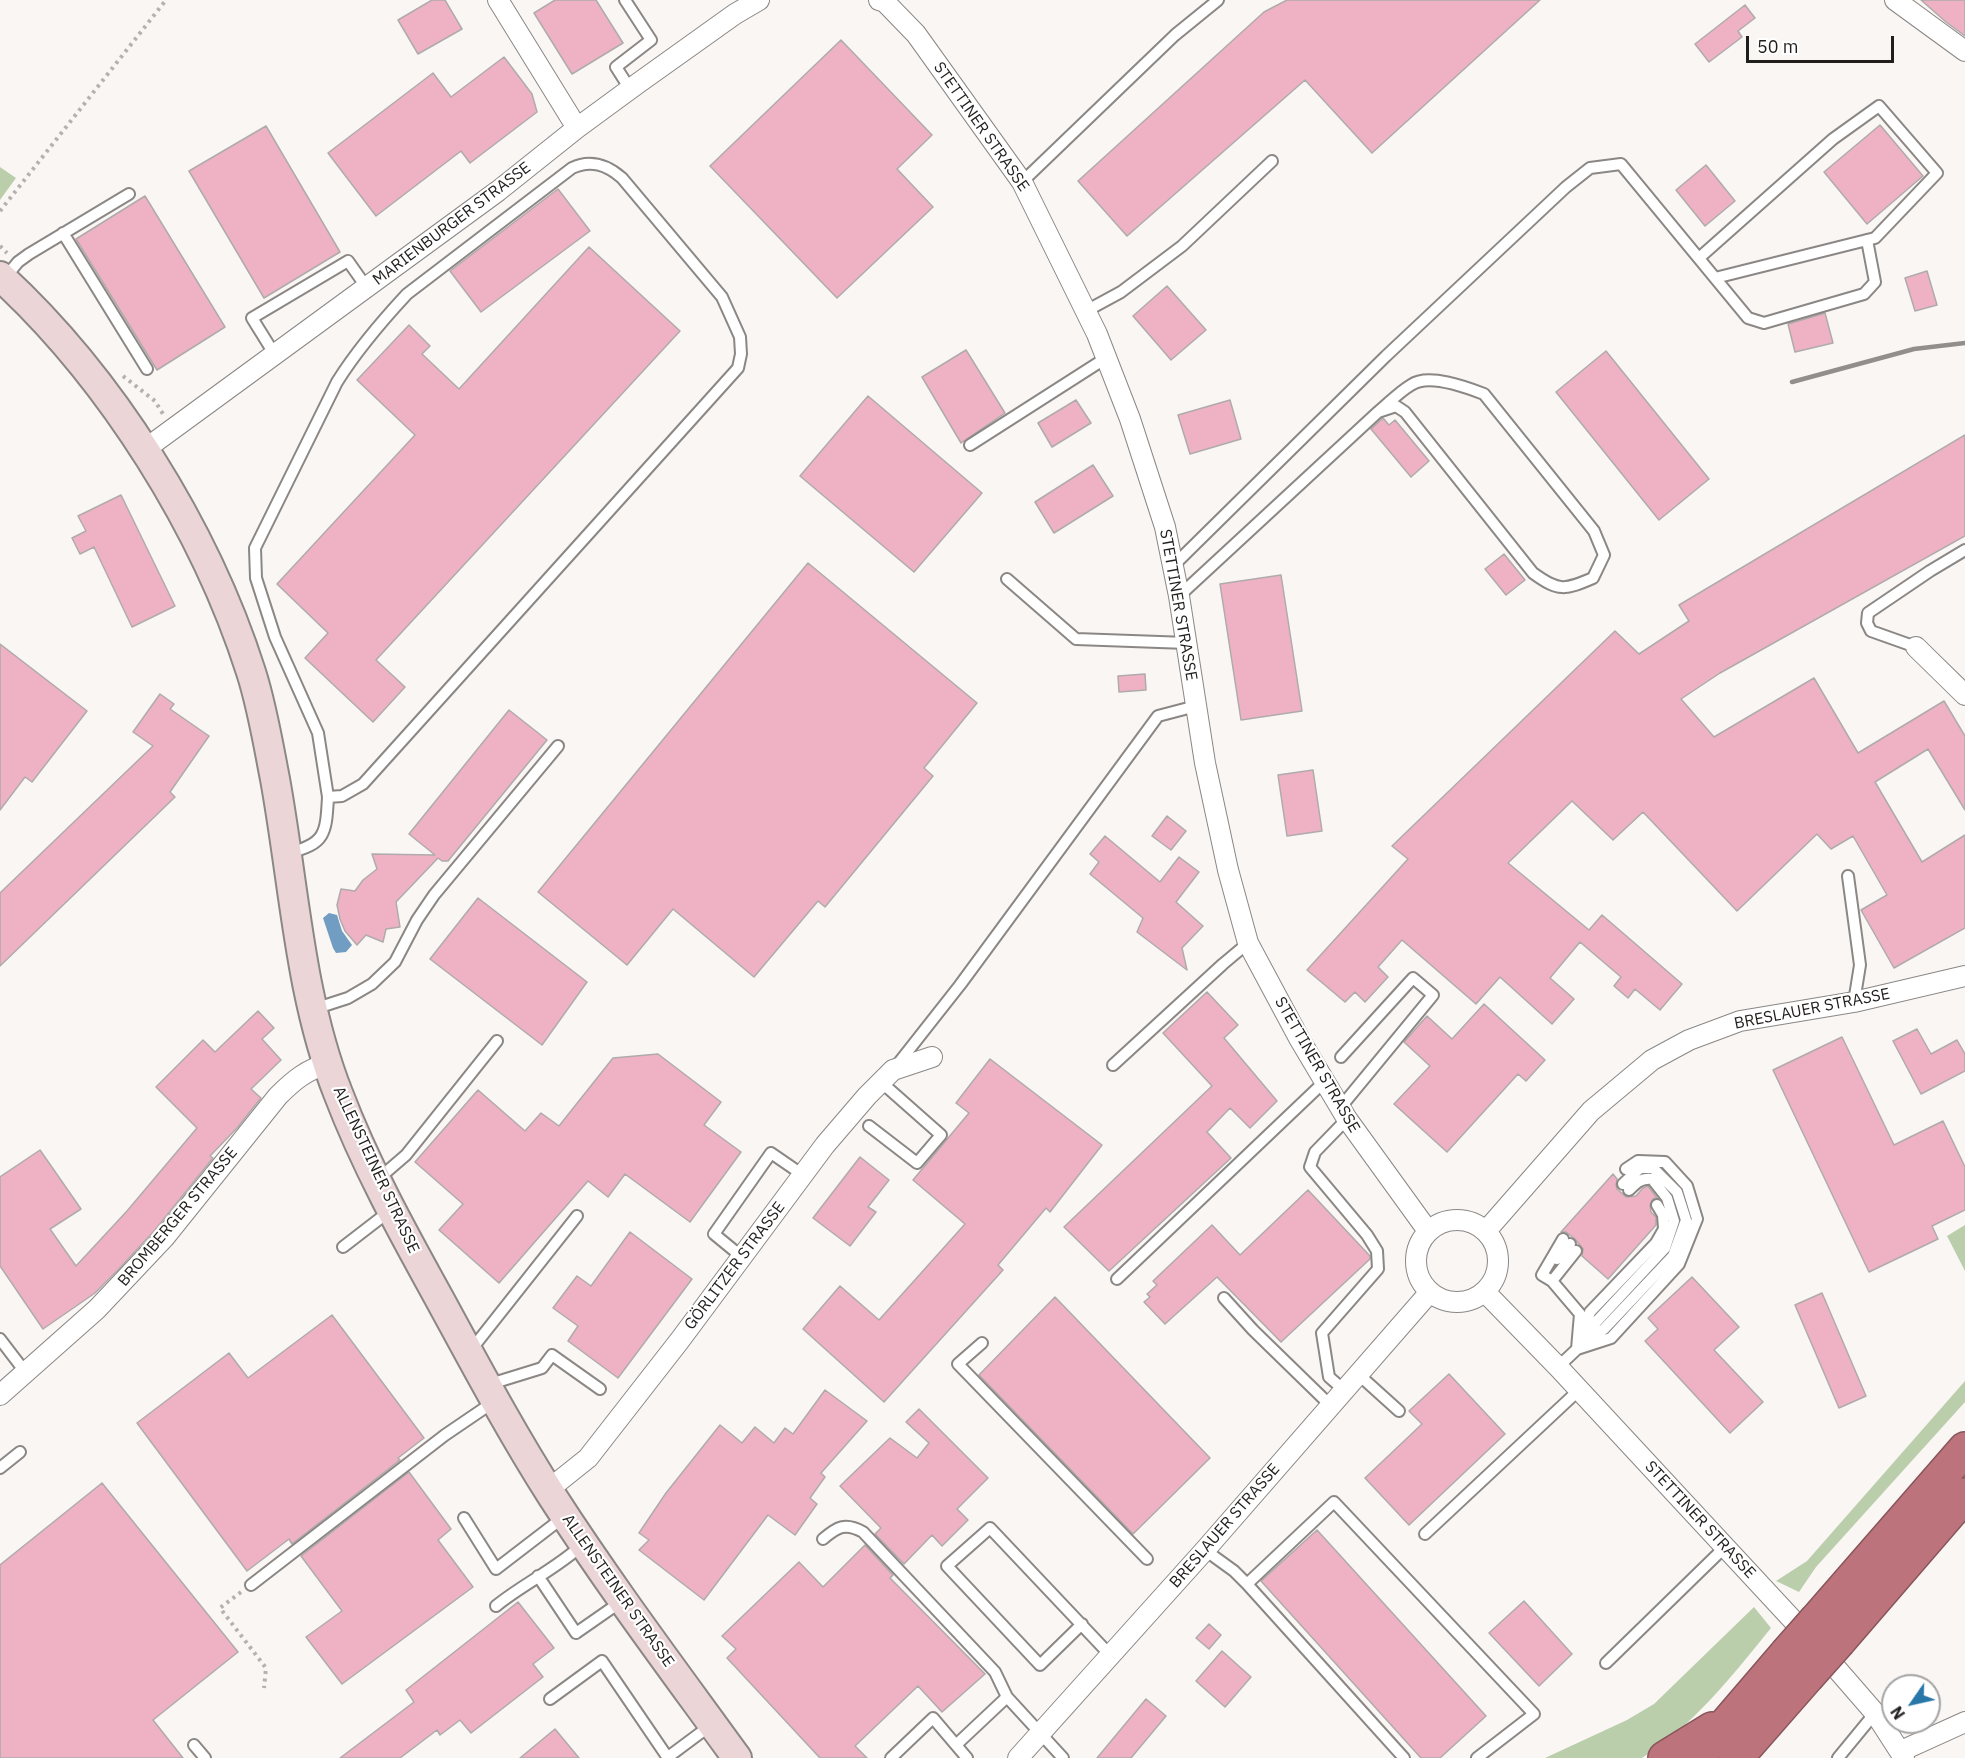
<!DOCTYPE html>
<meta charset="utf-8">
<style>
body{margin:0}
#map{position:relative;width:1965px;height:1758px;overflow:hidden;background:#faf6f3;font-family:"IBM Plex Sans",sans-serif}
canvas{display:block}
.north{position:absolute;left:1881px;top:1674px;width:60px;height:60px;box-sizing:border-box;background:#fff;border:2px solid #a6a5a5;border-radius:50%;rotate:236deg;font-size:16px;font-weight:700;line-height:24px;text-align:center;color:#211f1e}
.north::after{content:'';display:block;margin:auto;width:21px;height:27px;background:#2877a9;clip-path:polygon(50% 0,100% 100%,50% 72%,0 100%)}
.scale{position:absolute;left:1746px;top:36px;width:148px;height:27px;box-sizing:border-box;border:3px solid #211f1e;border-top:0;padding-left:8px;font-size:18px;line-height:21px;white-space:nowrap;color:#211f1e;-webkit-text-stroke:4px #fff;paint-order:stroke}
</style>
<div id="map">
<canvas width="1965" height="1758"></canvas>
<div class="north">N</div>
<div class="scale">50 m</div>
</div>
<script>
const context = document.querySelector('canvas').getContext('2d');
context.lineJoin = 'round';
function fillPath(path, color) {
  context.fillStyle = color;
  context.fill(path, 'evenodd');
}
function trace(path, color, width, dash) {
  context.strokeStyle = color;
  context.lineWidth = width;
  context.lineCap = dash ? 'butt' : 'round';
  context.setLineDash(dash || []);
  context.stroke(path);
}
function write(font, color, halo, rows, align = 'center') {
  context.font = font + ' "IBM Plex Sans",sans-serif';
  context.lineWidth = 4.5;
  context.setLineDash([]);
  context.textBaseline = 'middle';
  context.strokeStyle = halo;
  context.fillStyle = color;
  for (const [text, x, y, turn = 0] of rows) {
    context.save();
    context.translate(x, y);
    context.rotate((+turn || 0) * Math.PI / 180);
    context.textAlign = isNaN(turn) ? turn : align;
    if (halo) context.strokeText(text, 0, 0);
    context.fillText(text, 0, 0);
    context.restore();
  }
}
fillPath(new Path2D(`
 M0 167 16 178 0 200Z
 M1965 1225V1271L1947 1236Z
 M1965 1381V1402L1816 1567 1799 1592 1776 1581 1807 1561Z
 M1754 1607 1771 1628C1733 1675 1694 1725 1642 1758H1545L1627 1720 1654 1704Z`), '#bbceac');
fillPath(new Path2D(`
 M329 913 337 915 342 931 352 945 346 952 336 953 333 948 323 918Z`), '#719dc3');
const building = new Path2D(`
 M432 0H445L462 29 418 54 398 20Z
 M555 0H596L623 43 572 74 534 13Z
 M1287 0H1540L1372 153 1305 80 1127 236 1078 181 1264 12Z
 M1921 0H1965V36L1946 22Z
 M1745 5 1755 18 1738 31 1742 37 1709 62 1695 44Z
 M841 40 932 135 897 169 933 207 837 298 710 166Z
 M504 57 532 94 537 112 470 163 461 151 376 216 328 153 433 73 451 97Z
 M1880 125 1923 176 1867 224 1824 172Z
 M266 126 340 252 264 298 189 171Z
 M1706 165 1735 201 1705 226 1676 190Z
 M558 189 590 231 481 312 450 271Z
 M145 196 225 327 157 370 76 239Z
 M589 247 680 331 376 660 405 687 373 722 305 658 328 633 277 584 415 435 357 380 409 325 430 346 422 354 459 389Z
 M1927 271 1937 305 1915 311 1905 278Z
 M1167 286 1206 330 1171 360 1133 316Z
 M1825 313 1833 343 1795 352 1788 324Z
 M966 350 1005 413 961 443 922 377Z
 M1606 351 1709 479 1659 520 1556 392Z
 M868 396 982 493 914 572 800 476Z
 M1076 400 1091 423 1052 447 1038 423Z
 M1230 400 1241 439 1190 454 1178 415Z
 M1383 418 1389 425 1395 420 1429 461 1411 477 1371 429Z
 M1965 435V536L1720 673 1681 699 1714 737 1814 678 1858 753 1944 701 1965 736V810L1928 749 1875 782 1922 862 1965 835V928L1894 968 1861 910 1887 895 1853 836 1831 849 1817 834 1737 911 1643 812 1613 840 1572 801 1508 863 1589 930 1602 915 1682 984 1660 1010 1635 989 1628 998 1614 986 1621 977 1580 942 1550 978 1574 999 1552 1024 1500 977 1476 1004 1402 940 1378 967 1388 977 1365 1002 1355 992 1345 1002 1307 970 1408 859 1392 846 1615 631 1639 654 1689 621 1679 605Z
 M1093 465 1113 496 1054 533 1035 502Z
 M121 495 175 606 132 627 94 547 80 554 72 538 86 531 78 516Z
 M1504 554 1525 580 1506 595 1485 569Z
 M808 563 977 703 924 768 933 776 825 907 818 901 754 977 673 909 627 965 538 892Z
 M1281 575 1302 711 1241 720 1220 584Z
 M0 644 87 711 32 782 25 777 0 810Z
 M1145 674 1146 690 1119 692 1118 676Z
 M160 694 174 704 170 709 209 736 170 792 175 797 0 966V893L153 746 133 732Z
 M509 710 547 740 448 861H442L438 858 396 902 400 927 386 929 383 942 366 935 357 945 345 931 340 919 337 905 341 889 355 891 363 880 377 869 372 854 435 855 409 834Z
 M1313 770 1322 831 1287 836 1278 775Z
 M1167 816 1186 831 1171 850 1152 836Z
 M1105 836 1160 882 1179 857 1199 872 1176 902 1203 926 1182 948 1187 970 1137 932 1143 918 1090 874 1099 862 1090 854Z
 M478 898 587 982 542 1045 430 959Z
 M1207 992 1238 1025 1224 1038 1277 1101 1250 1128 1230 1108 1207 1132 1231 1158 1109 1271 1064 1227 1212 1086 1163 1033Z
 M1484 1004 1545 1060 1526 1081 1518 1074 1447 1152 1394 1104 1430 1066 1404 1042 1427 1016 1452 1039Z
 M258 1011 274 1028 262 1039 281 1060 251 1089 261 1098 237 1128 210 1156 213 1158 155 1230 117 1271 95 1293 43 1329 0 1266V1177L40 1150 81 1209 50 1229 76 1266 127 1211 197 1128 156 1087 203 1040 215 1052Z
 M1917 1029 1931 1054 1957 1040 1965 1054V1071L1921 1094 1893 1041Z
 M1842 1037 1894 1145 1943 1121 1965 1167V1210L1932 1226 1938 1239 1869 1272 1773 1070Z
 M658 1054 721 1102 704 1125 741 1152 690 1222 625 1174 608 1197 588 1181 499 1283 439 1230 463 1204 415 1162 478 1090 525 1131 541 1113 559 1126 613 1058Z
 M990 1059 1102 1145 1050 1212 1046 1208 998 1265 1003 1270 884 1402 803 1329 840 1286 879 1320 965 1224 913 1180 969 1113 956 1103Z
 M860 1157 889 1180 868 1207 876 1212 850 1246 813 1218Z
 M1613 1174 1617 1179 1616 1185 1617 1189 1626 1197 1636 1196 1643 1188 1648 1186 1657 1198 1653 1199 1650 1205 1651 1212 1656 1217V1225L1608 1279 1582 1256 1583 1249 1575 1239 1566 1232H1561Z
 M1308 1190 1370 1256V1259L1281 1342 1217 1277 1165 1324 1144 1302 1150 1297 1147 1294 1157 1285 1153 1281 1212 1225 1240 1255Z
 M630 1232 692 1279 618 1378 568 1341 578 1326 553 1308 577 1276 591 1286Z
 M1692 1277 1739 1327 1714 1350 1763 1402 1730 1433 1645 1341 1658 1329 1648 1318Z
 M1822 1293 1866 1396 1839 1408 1795 1305Z
 M1055 1297 1210 1458 1133 1534 979 1375Z
 M332 1315 424 1438 398 1458 400 1460 292 1544 289 1539 247 1571 137 1423 229 1353 248 1378Z
 M1449 1374 1505 1434 1409 1525 1365 1478 1422 1424 1409 1411Z
 M825 1390 867 1421 821 1473 825 1477 810 1498 817 1504 795 1535 768 1515 704 1600 639 1550 649 1540 639 1533 666 1493 720 1425 742 1443 755 1427 774 1443 785 1428 793 1434Z
 M919 1409 988 1478 957 1509 968 1520 942 1546 932 1535 904 1564 875 1534 881 1528 840 1486 890 1438 917 1458 929 1443 906 1422Z
 M409 1472 451 1529 438 1540 473 1587 342 1684 306 1637 342 1611 301 1556Z
 M102 1483 238 1652 153 1720 183 1758H0V1565Z
 M1317 1530 1486 1716 1440 1758H1421L1261 1581Z
 M865 1545 893 1575 890 1578 985 1674 942 1712 918 1686 855 1746 867 1758H820L727 1658 736 1649 722 1636 799 1562 823 1587Z
 M1524 1601 1572 1654 1539 1686 1489 1633Z
 M518 1602 554 1648 533 1664 543 1677 471 1733 460 1720 440 1735 437 1730 400 1758H340L414 1702 406 1690Z
 M1209 1624 1221 1635 1209 1649 1196 1638Z
 M1222 1651 1251 1677 1225 1707 1196 1681Z
 M1146 1699 1166 1716 1131 1758H1097Z
 M555 1729 579 1758H520Z`);
fillPath(building, '#efb2c5');
trace(building, '#afabac', 1.5);
const lane = new Path2D(`
 M625 0 651 40 616 67 630 89
 M1022 182 1175 35 1218 0
 M63 233 147 369
 M1699 258 1833 139 1879 106 1937 173 1875 238 1715 278
 M4 279 18 262 29 254 129 194
 M1086 311 1121 292 1182 246 1272 161
 M275 355 252 318 348 261 367 288
 M970 445 1106 358
 M1173 566 1386 356 1566 187 1590 168 1621 164 1748 318 1764 323 1864 294 1875 282 1867 240
 M1007 579 1076 639 1187 643
 M1179 596 1378 412 1396 406 1405 412 1533 573C1559 592 1565 590 1593 578L1604 555 1594 531 1484 394C1466 387 1428 373 1411 385 1399 392 1389 403 1378 412
 M1916 647 1871 631 1867 623 1868 613 1930 571 1965 550
 M288 853C326 844 326 833 328 797L342 796 363 784 738 368 741 354 740 337 722 297 622 178C607 165 591 159 572 168L407 294C381 322 357 350 337 382L255 548 256 578 275 637 318 733 328 797
 M1848 876 1860 965 1854 1002
 M314 1009 348 998 372 984 395 962 417 920 434 895 558 746
 M897 1065 960 985 1158 716 1196 706
 M1113 1065 1223 964 1248 943
 M1340 1108 1433 995 1413 978 1341 1057
 M869 1126 917 1163 941 1135 881 1082
 M377 1180 406 1155 497 1041
 M343 1247 391 1210
 M742 1257 714 1234 771 1153 803 1175
 M1557 1259 1570 1244
 M1542 1275 1552 1281 1580 1314 1577 1349 1558 1367
 M1542 1275 1563 1239
 M1117 1279 1324 1082
 M1552 1281 1576 1251
 M1224 1298 1253 1330 1331 1406
 M1582 1335 1590 1312 1656 1243 1664 1229 1663 1215 1657 1205
 M0 1339 26 1373
 M1582 1341 1597 1321 1665 1248 1674 1221 1667 1198 1652 1179C1641 1178 1637 1182 1629 1190
 M982 1343 958 1364 1147 1559
 M1584 1344 1604 1329 1673 1256 1686 1220 1677 1192 1653 1168H1640L1623 1184
 M1577 1349 1611 1338 1679 1264 1697 1219 1687 1186 1665 1162 1638 1161 1626 1169
 M471 1350 577 1216
 M1358 1374 1399 1411
 M487 1385 542 1368 552 1355 600 1389
 M1344 1390 1329 1377 1322 1333 1378 1269 1377 1251 1367 1235 1310 1167 1315 1152 1347 1119
 M0 1468 20 1452
 M464 1518 496 1569 565 1516
 M1425 1534 1579 1390
 M823 1539C837 1527 845 1522 863 1532L995 1672 1007 1697
 M1205 1550 1234 1571 1247 1584 1404 1758
 M538 1576 576 1633 622 1601
 M1247 1584 1334 1502 1534 1714 1477 1758
 M251 1585 445 1435 495 1401
 M496 1606C523 1584 556 1569 582 1545
 M1082 1624 1040 1665 947 1566 990 1528 1111 1656
 M1606 1663 1725 1547
 M550 1699 602 1661 668 1758
 M957 1744 1007 1697 1063 1758
 M194 1745 205 1758
 M668 1757 711 1725
 M891 1758 933 1718 967 1758
 M1838 1758 1875 1713`);
const street = new Path2D(`
 M498 0 577 128
 M879 0 885 2 916 34 1022 182 1097 334 1130 419 1165 527 1179 596 1205 763 1228 870 1248 943 1300 1040 1347 1119 1428 1231
 M1895 0 1965 51
 M144 450 498 191 577 128 637 84 735 14 759 0
 M1916 647 1965 695
 M1416 1261a41 41 0 1 1 82 0a41 41 0 1 1-82 0Z
 M1486 1231 1591 1111 1652 1060 1689 1040 1740 1021 1854 1002 1965 976
 M1485 1292 1558 1367 1816 1645 1875 1713 1904 1758
 M0 1395 97 1309 164 1238 278 1096C293 1081 307 1069 328 1064
 M548 1490 588 1458 680 1340 825 1145 867 1096 893 1070 932 1057
 M1901 1751 1965 1722
 M1018 1758 1205 1550 1430 1292`);
const secondary = new Path2D(`
 M0 276C111 378 205 528 251 672 262 706 268 743 275 779 294 883 299 994 338 1093 365 1164 402 1231 439 1298 475 1364 511 1432 552 1496 610 1586 674 1671 737 1758`);
const highway = new Path2D(`
 M1817 1619 1965 1449
 M1839 1641 1965 1495
 M1665 1758 1712 1729
 M1697 1758 1787 1653
 M1736 1758 1807 1677`);
trace(lane, '#8b8785', 14);
trace(street, '#8b8785', 22);
trace(secondary, '#8b8785', 32);
trace(highway, '#86565a', 36);
trace(new Path2D(`
 M0 211 166 0
 M0 246 7 253
 M123 376 155 401 163 414
 M241 1592 220 1608 266 1668 264 1688`), '#b4b1af', 4, [3, 4.5]);
trace(lane, '#fff', 10);
trace(street, '#fff', 20);
trace(secondary, '#ebd5d7', 28);
trace(highway, '#bd737b', 33);
trace(new Path2D(`
 M1792 382 1914 349 1965 343`), '#918e8c', 4.5);
const highwayBridge = new Path2D(`
 M1787 1653 1817 1619
 M1807 1677 1839 1641`);
trace(highwayBridge, '#86565a', 36, []);
trace(highwayBridge, '#bd737b', 33);
write('16px', '#211f1e', '#fff', [
 ["STETTINER STRASSE",981,127,55],
 ["MARIENBURGER STRASSE",452,224,-37],
 ["STETTINER STRASSE",1178,605,80],
 ["BRESLAUER STRASSE",1812,1009,-11],
 ["STETTINER STRASSE",1317,1065,60],
 ["ALLENSTEINER STRASSE",376,1170,65],
 ["BROMBERGER STRASSE",178,1217,-50],
 ["GÖRLITZER STRASSE",735,1266,-53],
 ["STETTINER STRASSE",1700,1520,47],
 ["BRESLAUER STRASSE",1225,1526,-49],
 ["ALLENSTEINER STRASSE",618,1591,55]
]);
</script>
